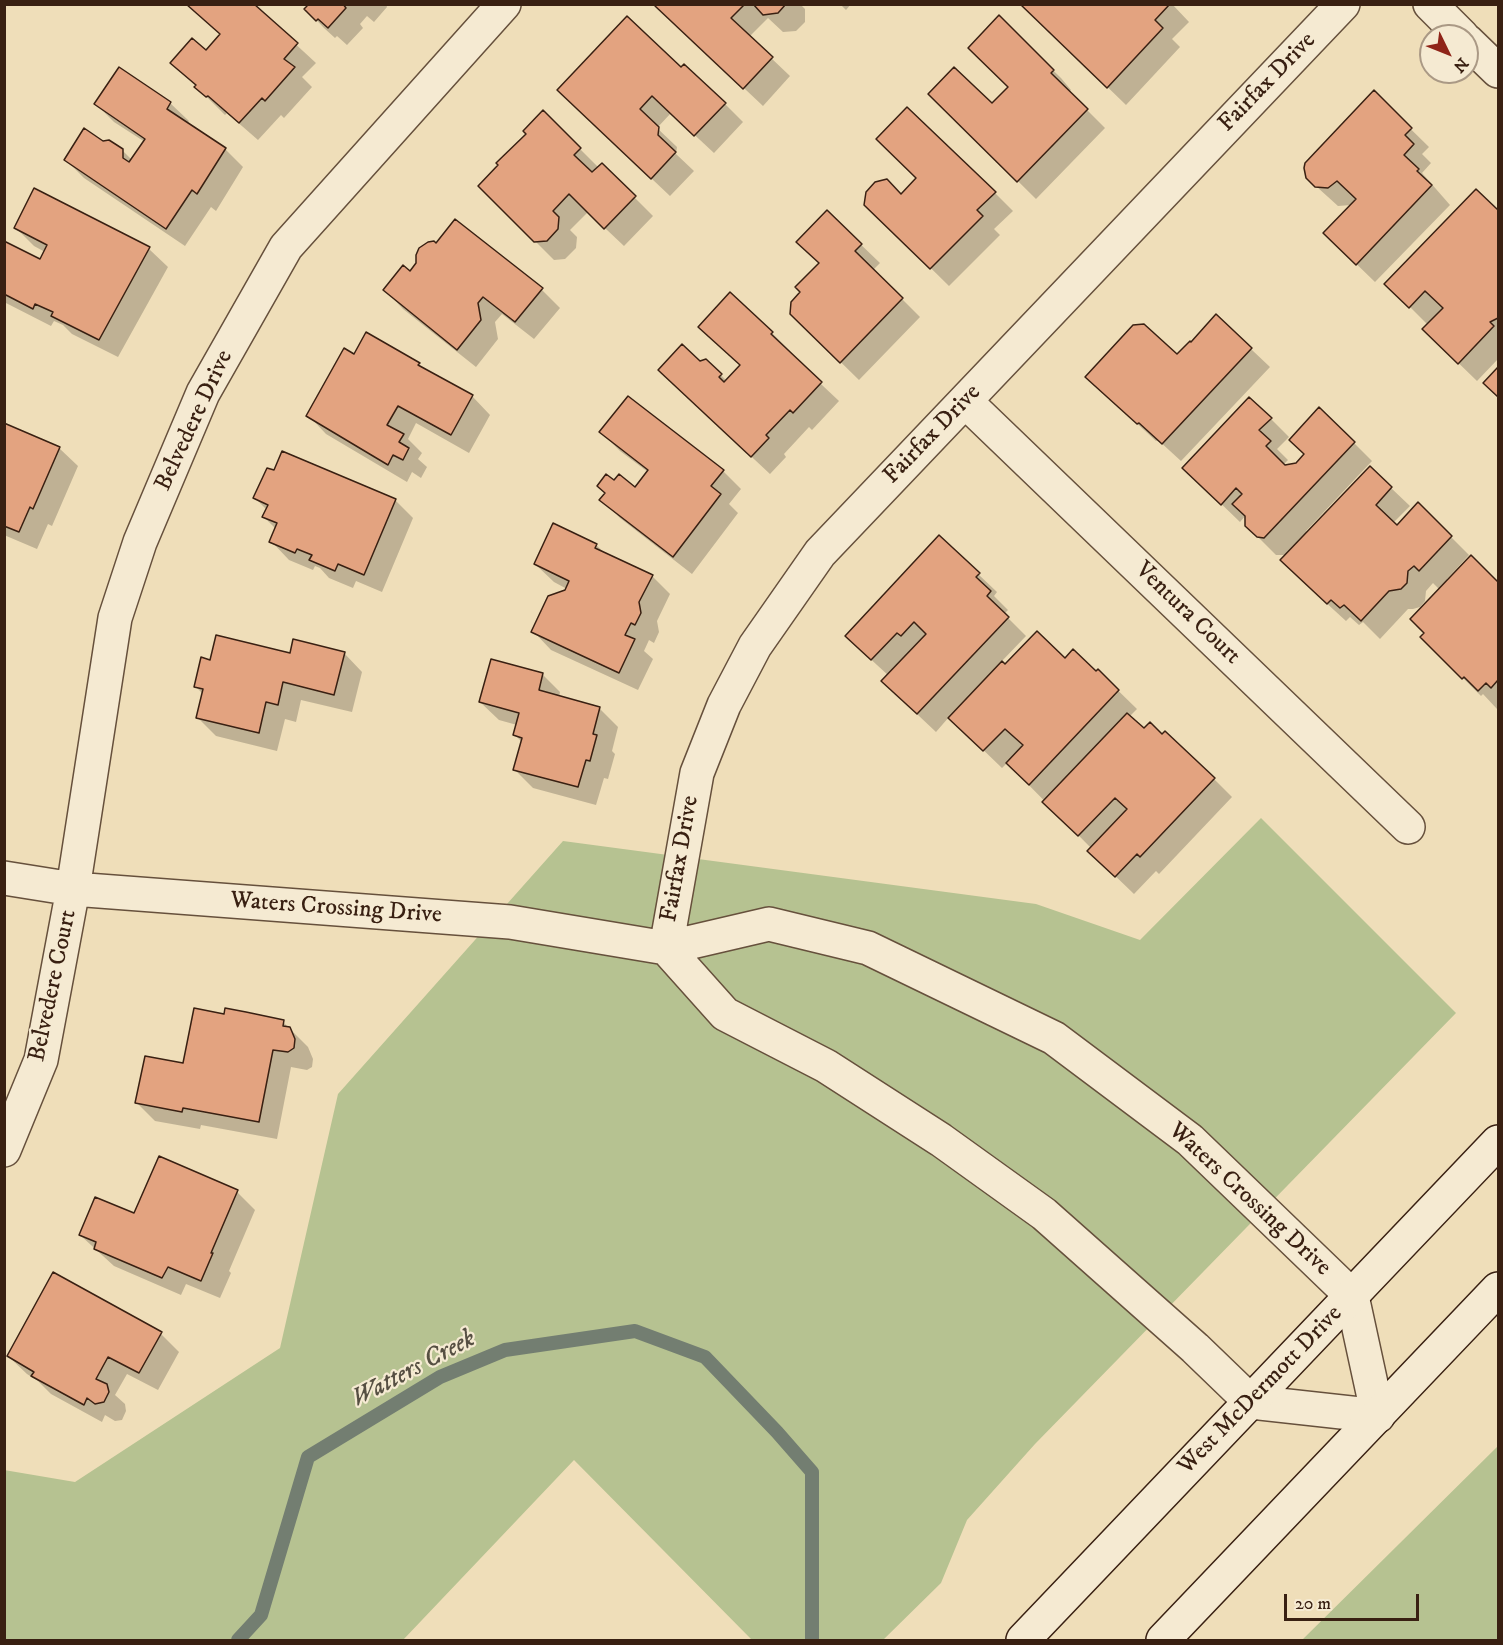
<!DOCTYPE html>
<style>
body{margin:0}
#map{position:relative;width:1503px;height:1645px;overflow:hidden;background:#efdeb9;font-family:"IM FELL DW Pica",serif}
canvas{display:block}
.frame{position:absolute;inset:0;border:6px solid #392012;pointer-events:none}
.north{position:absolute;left:1419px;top:24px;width:60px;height:60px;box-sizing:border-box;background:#f5ead2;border:2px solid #aa9985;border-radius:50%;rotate:133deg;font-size:16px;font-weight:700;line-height:24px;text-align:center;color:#392012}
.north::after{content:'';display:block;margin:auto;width:21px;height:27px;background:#8f2418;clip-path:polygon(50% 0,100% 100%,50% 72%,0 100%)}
.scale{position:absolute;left:1284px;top:1594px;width:135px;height:27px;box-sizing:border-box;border:3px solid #392012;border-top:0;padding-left:8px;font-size:18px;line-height:21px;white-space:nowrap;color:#392012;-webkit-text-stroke:4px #f5ead2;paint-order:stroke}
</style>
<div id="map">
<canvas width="1503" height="1645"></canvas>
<div class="frame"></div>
<div class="north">N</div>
<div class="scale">20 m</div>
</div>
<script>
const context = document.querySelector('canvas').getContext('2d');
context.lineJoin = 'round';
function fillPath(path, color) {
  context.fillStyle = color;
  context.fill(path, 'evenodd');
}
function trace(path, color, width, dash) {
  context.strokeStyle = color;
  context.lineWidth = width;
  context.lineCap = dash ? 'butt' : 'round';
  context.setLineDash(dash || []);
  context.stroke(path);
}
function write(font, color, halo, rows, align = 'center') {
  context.font = font + ' "IM FELL DW Pica",serif';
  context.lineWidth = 4.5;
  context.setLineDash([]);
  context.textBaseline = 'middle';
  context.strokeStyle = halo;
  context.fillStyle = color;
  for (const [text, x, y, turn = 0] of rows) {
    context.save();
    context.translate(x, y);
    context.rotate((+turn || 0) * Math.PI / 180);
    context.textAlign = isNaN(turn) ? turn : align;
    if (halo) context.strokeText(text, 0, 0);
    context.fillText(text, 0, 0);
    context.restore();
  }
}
fillPath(new Path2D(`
 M1261 818 1456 1013 1035 1444 967 1520 941 1583 883 1640H752L574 1460 403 1640H5L4 1470 75 1482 280 1348 338 1094 563 841 1036 904 1140 940Z
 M1498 1446V1640H1302Z`), '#b6c291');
fillPath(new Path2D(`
 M187 4H252L316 63 302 77 312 87 284 118 281 115 258 140 227 113 225 115 215 105 172 63 206 52 221 35Z
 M305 4H386L387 7 374 22 367 16 360 24 363 28 347 45 337 36 335 38 324 28 306 9 308 7Z
 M659 4H800L805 9V22L796 31 783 32 768 18 749 37 790 76 763 106 676 24Z
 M840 4H851L846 10Z
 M1022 4H1172L1189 22 1172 39 1180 47 1126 105Z
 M999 18 1061 78 1071 90 1069 92 1105 128 1036 199 930 94 992 105 1010 87Z
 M120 69 170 103 189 121 187 124 225 149 243 167 216 211 211 207 185 246 84 178 65 159 103 142 122 150 132 160 145 142 114 122 96 104Z
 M681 69 725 104 743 122 714 153 671 113 657 128 677 147 676 154 694 171 670 196 577 108Z
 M1374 93 1429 147 1422 154 1431 163 1422 173 1450 205 1375 282 1343 251 1351 205 1338 206 1307 178Z
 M543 112 599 168 602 165 653 216 624 246 588 212 570 230 577 237 576 248 565 259 554 260 480 186 528 134Z
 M917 178 995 193 1013 211 994 229 1000 235 949 286 882 220Z
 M35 190 149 249 168 267 118 357 72 334 63 325 54 321 51 326 4 302V243L40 262 45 252 34 246 16 228Z
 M1476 191 1498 212V359L1477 381 1442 347 1428 325 1405 302Z
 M827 212 880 263 873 270 920 317 859 380 810 332 802 292 820 264Z
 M456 221 542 290 560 308 534 339 502 314 495 322 498 339 476 367 403 309 385 290 410 273Z
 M1216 316 1270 367 1181 461 1158 440 1156 441 1106 395 1177 356 1191 344Z
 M772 333 790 351 788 353 839 401 812 430 809 427 784 454 786 457 770 474 678 388 700 363 706 361 727 381Z
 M367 334 472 396 490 415 469 453 416 423 408 439 422 453 418 459 427 467 421 478 412 472 407 482 326 434 308 415 355 356Z
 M1271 419 1289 437 1277 449 1288 460 1281 467 1297 464 1354 443 1372 461 1306 531 1308 533 1370 468 1410 506 1393 523 1397 527 1451 537 1469 555 1447 579 1449 581 1471 557 1498 584 1497 709 1483 694 1481 696 1422 637 1440 590 1433 583 1426 591 1425 601 1420 607 1413 609H1408L1380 639 1363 622 1359 625 1350 617 1346 621 1300 579 1287 555H1276L1247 526 1246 515 1240 522 1184 468Z
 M4 424 59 448 78 466 52 526 48 524 37 549 4 535Z
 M601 432 723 471 741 489 729 504 738 513 692 574 620 518 602 500 614 483 635 489 648 472 620 451Z
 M255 498 395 500 413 518 382 592 356 581 353 588 329 578 320 568 315 566 313 570 289 560 271 541 276 529 264 517 267 510Z
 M940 538 997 592 994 596 1008 610 1004 614 1026 636 1001 662 1006 666 1065 660 1096 673 1098 671 1137 709 1129 717 1144 730 1214 779 1232 797 1159 874 1156 871 1134 894 1108 869 1092 849 1007 763 1002 768 949 717 936 732 901 699 889 676 865 654Z
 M596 545 606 554 652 576 670 594 657 621 659 632 654 643 649 640 644 651 653 659 638 690 551 650 533 631 567 589 554 582 535 564Z
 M344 653 362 672 352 712 301 700 296 722 285 719 277 751 216 736 198 718 203 694 195 686 211 662 291 655Z
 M542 674 560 692 559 698 600 709 618 727 612 751 615 754 608 779 604 778 596 805 533 788 515 770 522 742 515 735 517 725 499 720 480 702Z
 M226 1016 283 1022 308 1047 313 1059 312 1067 307 1070 291 1067 277 1139 201 1125 200 1129 155 1121 137 1103 184 1065Z
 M237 1192 255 1210 229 1271 231 1273 220 1298 186 1284 181 1295 114 1266 80 1235 134 1215Z
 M161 1334 179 1352 158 1390 127 1374 115 1395 125 1404 126 1411 122 1420 115 1421 105 1415 102 1422 51 1394 38 1381 27 1374 8 1356Z`), '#0003');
trace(new Path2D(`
 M238 1640 261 1615 308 1457 440 1377 505 1350 635 1331 705 1357 777 1432 812 1472V1640`), '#737e71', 14);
const building = new Path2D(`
 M186 4H254L298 43 284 59 295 67 265 101 262 98 239 123 208 96 206 97 194 87 196 85 170 63 192 38 206 50 220 34Z
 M305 4H343L346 8 328 28 318 19 316 21 304 9 307 6Z
 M657 4H745L731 18 773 57 743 89 655 6Z
 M753 4H786L778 13 763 15Z
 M1020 4H1170L1155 20 1163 28 1107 88Z
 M999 15 1054 70 1051 73 1088 109 1017 182 928 94 954 67 992 103 1008 87 968 48Z
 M627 16 681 67 684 64 726 103 694 136 652 96 640 109 659 127 658 135 676 152 651 179 557 90Z
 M119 67 171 102 167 109 226 148 197 194 192 190 166 229 64 160 84 128 103 141 109 140 123 149V158L129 162 145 139 94 104Z
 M1374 90 1412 128 1405 135 1414 144 1404 155 1419 169 1417 171 1432 185 1356 265 1323 233 1356 199 1337 181 1328 188 1315 187 1306 178 1304 168 1305 163Z
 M907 107 996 192 977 210 983 216 930 269 864 205 866 192 875 182 887 179 901 194 916 178 876 139Z
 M543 110 581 148 574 155 592 172 602 163 636 196 604 229 569 194 553 211 559 217 558 229 547 241 534 242 478 186 498 165 496 163 526 134 523 131Z
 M34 188 150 247 99 340 51 316 53 312 35 304 33 309 4 294V241L40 259 47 245 14 228Z
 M1476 189 1498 210V318L1490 322 1494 326 1458 364 1422 329 1443 308 1425 291 1409 308 1384 284Z
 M827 210 862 244 855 251 903 298 840 363 790 314 791 302 800 292 795 287 819 263 796 242Z
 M455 219 543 288 515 322 483 297 478 303 481 320 457 350 383 290 403 265 410 271 416 263V255L419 248 428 242 434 241 436 243Z
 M730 292 773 332 771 334 822 382 793 413 790 410 766 435 769 438 751 457 658 370 682 344 700 361 706 359 722 374 719 377 724 382 740 365 698 327Z
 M1216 314 1252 348 1162 444 1139 423 1137 424 1085 377 1133 325 1144 324 1177 354 1190 341 1191 342Z
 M366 332 420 363 418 365 473 395 451 435 398 406 387 425 404 434 399 442 409 448 403 460 393 455 388 465 306 416 344 348 354 354Z
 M1498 367V397L1483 383Z
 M628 396 724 470 711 486 721 494 673 557 599 500 605 493 597 486 606 474 614 480 619 474 635 487 648 470 599 432Z
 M1249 397 1272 418 1259 430 1271 441 1266 446 1285 465 1296 463 1304 454 1289 440 1319 407 1355 442 1264 538 1257 537 1245 526V516L1232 504 1242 494 1236 488 1221 505 1182 468Z
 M4 423 60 447 33 509 30 507 19 532 4 526Z
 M282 451 396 499 364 575 338 564 335 571 309 560 312 555 297 549 295 553 269 542 277 523 262 517 268 505 253 498 267 468 274 470Z
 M1370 466 1392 487 1376 505 1397 525 1418 502 1452 536 1419 571 1414 566 1408 571 1407 583 1401 589 1389 591 1361 621 1344 605 1340 608 1331 600 1327 604 1280 560Z
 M553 523 597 544 595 548 653 575 639 602 641 613 635 625 631 623 625 635 635 639 619 673 531 632 548 596 565 590 569 581 534 564Z
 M939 535 980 573 976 577 991 591 987 596 1009 617 917 714 881 681 926 634 914 622 901 636 897 633 871 660 845 636Z
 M1471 555 1498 582V680L1491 688 1486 683 1478 691 1464 677 1462 679 1420 637 1424 633 1410 619Z
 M1037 631 1065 658 1073 649 1096 671 1098 669 1119 690 1029 785 1006 763 1023 745 1005 729 983 751 948 718 1002 661 1005 664Z
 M216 635 290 653 293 639 345 652 334 695 283 682 278 705 266 702 259 733 196 718 203 689 194 687 201 657 210 660Z
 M491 659 543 673 539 690 600 707 593 734 597 735 590 761 586 760 578 787 513 770 522 738 513 735 519 713 479 702Z
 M1127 713 1144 728 1150 722 1162 734 1165 731 1215 778 1140 857 1137 854 1115 877 1087 851 1127 809 1115 798 1078 836 1042 802Z
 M194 1008 224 1014 225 1008 246 1012 284 1020 283 1026 290 1027 295 1039 294 1048 288 1052 273 1050 259 1122 183 1108 182 1112 135 1103 145 1056 183 1063Z
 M159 1156 238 1190 211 1253H213L201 1281 168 1267 162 1278 94 1249 96 1242 79 1235 95 1197 134 1213Z
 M53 1272 162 1332 139 1373 108 1357 96 1379 107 1384 109 1392 104 1402 95 1404 87 1398 84 1405 31 1376 34 1372 7 1356Z`);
fillPath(building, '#e3a380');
trace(building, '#392012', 1.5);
const minor = new Path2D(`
 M1430 4 1462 36
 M1467 41 1498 71
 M965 401 1408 827
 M4 878 73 889 510 922 666 948 769 924 868 948 1054 1038 1190 1140 1352 1296 1378 1416 1251 1402 1195 1348 1044 1214 941 1140 826 1066 725 1014 666 948
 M666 948 697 773 724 705 755 646 820 553 1343 4
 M4 1150 41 1060 73 889 115 618 140 542 203 393 286 247 504 4`);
const secondary = new Path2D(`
 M1023 1640 1498 1142
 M1163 1640 1498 1289`);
trace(minor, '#66503c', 36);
trace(secondary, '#392012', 36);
trace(minor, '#f5ead2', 33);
trace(secondary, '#f5ead2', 33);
write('24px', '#392012', '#f5ead2', [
 ["Fairfax Drive",1268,83,-46],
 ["Belvedere Drive",195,421,-65],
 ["Fairfax Drive",933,435,-46],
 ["Ventura Court",1187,614,44],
 ["Fairfax Drive",681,859,-80],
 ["Waters Crossing Drive",336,909,4],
 ["Belvedere Court",54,986,-78],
 ["Waters Crossing Drive",1249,1200,43],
 ["West McDermott Drive",1261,1391,-46]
]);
write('italic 26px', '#564f42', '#f5ead2', [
 ["Watters Creek",414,1370,-28]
]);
</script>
